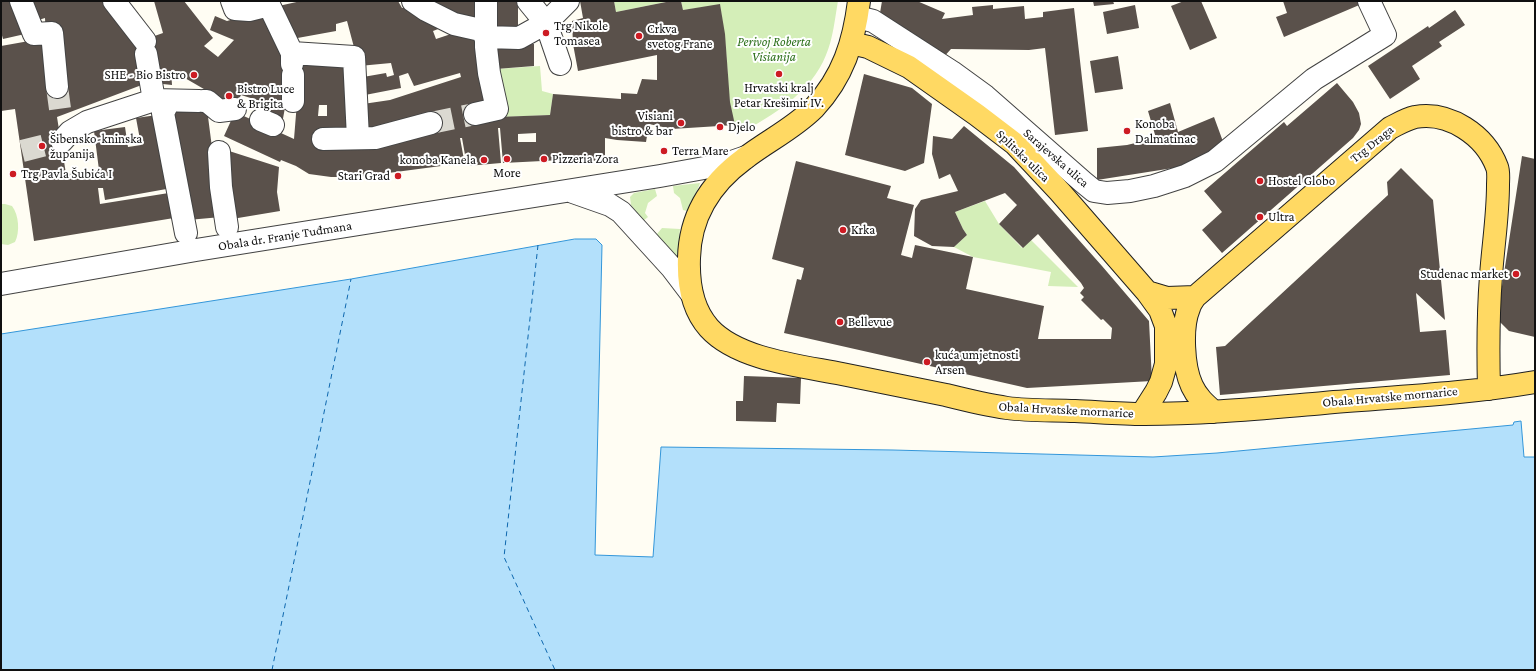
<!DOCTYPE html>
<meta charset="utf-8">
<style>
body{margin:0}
#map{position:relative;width:1536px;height:671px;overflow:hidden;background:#fffdf3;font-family:"Crimson Pro",serif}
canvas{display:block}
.frame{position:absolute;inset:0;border:2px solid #101010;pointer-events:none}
</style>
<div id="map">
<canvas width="1536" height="671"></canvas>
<div class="frame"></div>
</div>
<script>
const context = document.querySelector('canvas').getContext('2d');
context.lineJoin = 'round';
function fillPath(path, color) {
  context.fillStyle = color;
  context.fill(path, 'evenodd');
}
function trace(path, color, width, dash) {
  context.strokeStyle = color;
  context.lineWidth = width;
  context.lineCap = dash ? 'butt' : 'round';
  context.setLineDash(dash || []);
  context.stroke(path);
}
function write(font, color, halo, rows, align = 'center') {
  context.font = font + ' "Crimson Pro",serif';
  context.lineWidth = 4;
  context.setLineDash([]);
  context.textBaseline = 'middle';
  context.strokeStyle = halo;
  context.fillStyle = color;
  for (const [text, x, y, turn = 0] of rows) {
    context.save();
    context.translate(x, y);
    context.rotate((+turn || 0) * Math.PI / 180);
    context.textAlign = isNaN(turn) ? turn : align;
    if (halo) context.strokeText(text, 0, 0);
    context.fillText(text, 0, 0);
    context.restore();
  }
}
fillPath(new Path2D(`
 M614 1H671L616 12Z
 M681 1H838C835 18 833 39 826 55 811 93 773 115 739 134 728 113 729 87 727 64 726 44 723 24 720 5L683 10Z
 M540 66 542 91 553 94 550 115 504 117 496 69Z
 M700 183C699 188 689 205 687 211L683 210 680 198 674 193 673 186Z
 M655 189 657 196 648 203 645 213 648 217 643 221 631 205 630 197 634 193Z
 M985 201 999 224 1022 248 1031 240 1078 287 1048 286 1051 272 973 257 954 247 967 235 963 229 955 212Z
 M1 204H5L12 206C19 215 20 232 15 242L8 245 1 244Z
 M662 228 680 229 677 259 656 235Z`), '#d4eeb8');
const water = new Path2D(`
 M575 239H596L602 245 595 555 653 557 661 447 893 450 1153 457 1217 453 1513 425 1514 422 1521 421 1524 457H1535V670H1V334L351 279Z`);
fillPath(water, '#b3e0fb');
trace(water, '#3396d9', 1);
trace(new Path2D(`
 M538 245 504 557 555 670
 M272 670 351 279`), '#0d67ae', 1, [5, 4]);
fillPath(new Path2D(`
 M1 1H14L25 34 3 39 1 32Z
 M28 1H108L143 43 147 83 57 117 66 174 99 170 94 131 125 127 128 147 141 145 136 118 157 115 172 188 105 200 103 188H98L100 204 175 192 180 217 34 241 15 109 1 111V46L46 38 45 18 35 21Z
 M154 1H184L213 38 204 46 218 57 234 40 210 30 215 16 227 21 267 9 290 80 282 124 255 111 257 100 241 95 235 107 171 70 172 85 154 83 146 39 163 33Z
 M301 1H398L402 8 414 7 446 26 433 31 436 39 451 34 454 31 481 34 497 117 550 115 553 94 621 99V93L637 94 642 79 657 80V55L578 71 573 44 572 21 583 18 580 1H614L616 12 671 1H681L683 10 720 4 725 34 730 102 735 125 672 129 649 124 646 142 617 140 605 138V161L562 160 503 163 500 128H498L501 163 467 166 462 138H460L465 165 441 166 358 177H331L309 174 296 166 281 160 280 162 224 136 235 112 294 139 297 102V62L349 61 365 133 363 104 390 100 461 77 460 73 414 86 408 73 399 76 401 88 365 95 363 77 386 73 387 77 394 75 391 63 359 66 347 21 336 24V31L292 39 274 7ZM319 105H327V116H318ZM536 133V142H518V134Z
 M420 1H484L482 27Z
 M489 1H518V29L488 27Z
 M882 1H917L945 13 942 19 973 15 972 7 993 5V9L1024 6 1025 19 1043 17V12L1074 8 1088 131 1055 135 1045 48 1029 50 951 49 941 60 880 13Z
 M1093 1H1113L1114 4 1094 6Z
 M1184 1H1201L1217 38 1190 50 1171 6Z
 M1283 1H1363L1364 3 1284 37 1276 17 1287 13Z
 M1135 5 1139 28 1107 34 1103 12Z
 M1455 10 1465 25 1439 42 1442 46 1412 66 1420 79 1390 99 1368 66 1428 26 1429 28Z
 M534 44V66L496 69 493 46Z
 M1118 56 1123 89 1095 93 1090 61Z
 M864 74 912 88 932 104 924 163 905 171 845 155Z
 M1337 83 1353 102 1359 113 1361 124 1359 130 1353 138 1222 253 1202 230 1222 212 1204 191 1284 122 1287 126Z
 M1170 103 1178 132 1214 117 1225 147 1186 166 1097 180V148L1127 145 1156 138 1148 111Z
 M207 109 221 217 188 220 170 110Z
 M964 126 1014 167 1102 266 1149 321 1152 381 1027 388 784 333 797 279 801 280 804 268 772 259 796 161 891 186 887 198 914 205 901 255 912 258 915 245 973 257 966 289 1044 306 1038 339H1111L1112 328 1103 319 1101 320 1081 300 1084 297 1080 293 1084 288 1081 283 1038 234 1023 248 999 224 1017 205 1005 193 955 212 963 229 967 235 954 247 932 246 914 236 915 209 921 200 958 191 950 174 939 179 932 154 933 136 952 139Z
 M226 150 279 167 277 192 280 211 232 219Z
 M1522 156 1535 159V337L1509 331 1497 319Z
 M1401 168 1433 200 1445 320 1416 293 1420 332 1446 330 1450 375 1220 395 1216 347 1225 346 1388 195 1387 182Z
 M744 376 801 378 800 404 777 403 776 422 736 421V401H743Z`), '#5a514b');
trace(new Path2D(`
 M57 87 61 116
 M431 123 475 114
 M22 151 62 141`), '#dbd9d1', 22, [22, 11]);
const minor = new Path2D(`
 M21 1 34 34 52 33 57 87
 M114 1 145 41
 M232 1 235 9 249 10 269 5 292 53V64
 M413 1 426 10 454 24 485 31
 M528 1 546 23 568 1
 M857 17 873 21 952 72 985 96 1083 182 1094 191 1107 193 1130 191 1154 186 1185 176 1215 161 1314 79 1385 35 1369 1
 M485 37 519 38 546 23 560 64
 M292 53 354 57 358 138
 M146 54 154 100
 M169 101 163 113 186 233
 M203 101H207L219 111 235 109
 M293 101V75
 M475 114 497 109 489 73 486 47V1
 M261 120 273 125
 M323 139 375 138 431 123
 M62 141 70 132 87 122 154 100 199 101
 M219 152 221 187 227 227
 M573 192 610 205 621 212 672 268 691 293
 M1 284 196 250 660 176 726 164 746 157`);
const major = new Path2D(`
 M859 1C854 42 843 77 814 108 793 129 767 141 744 159 710 184 690 216 689 258 688 284 692 309 709 328 738 360 802 366 842 374 877 381 912 388 946 395 966 400 987 405 1007 408 1029 411 1053 410 1075 411 1098 412 1121 414 1144 414 1204 414 1264 408 1324 403 1394 397 1465 394 1535 382
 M851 43 868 47 909 67 977 115 1015 144 1060 192 1147 292 1160 310 1166 326V364L1161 382 1156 392 1142 414
 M1147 292 1167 298 1195 297 1390 128C1398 124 1406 119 1415 117 1449 111 1485 135 1497 167 1499 172 1498 180 1498 185 1498 216 1493 246 1491 276 1488 314 1488 351 1489 389
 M1195 297C1193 300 1190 304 1189 308 1181 327 1183 367 1192 386 1197 397 1205 404 1214 412`);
trace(minor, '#434343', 24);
trace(major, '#212121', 24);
trace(minor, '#fff', 22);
trace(major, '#ffd963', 22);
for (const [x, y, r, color] of [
 [546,33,4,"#cd1b23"],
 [639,36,4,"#cd1b23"],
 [779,74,4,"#cd1b23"],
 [194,75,4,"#cd1b23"],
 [229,96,4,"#cd1b23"],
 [681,123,4,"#cd1b23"],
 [720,127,4,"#cd1b23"],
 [1127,131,4,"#cd1b23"],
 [42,146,4,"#cd1b23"],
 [664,151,4,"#cd1b23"],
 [507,159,4,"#cd1b23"],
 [544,159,4,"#cd1b23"],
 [484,160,4,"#cd1b23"],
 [13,174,4,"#cd1b23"],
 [398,176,4,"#cd1b23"],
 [1260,181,4,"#cd1b23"],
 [1260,217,4,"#cd1b23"],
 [843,230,4,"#cd1b23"],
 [1516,274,4,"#cd1b23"],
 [840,322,4,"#cd1b23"],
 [927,362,4,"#cd1b23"]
]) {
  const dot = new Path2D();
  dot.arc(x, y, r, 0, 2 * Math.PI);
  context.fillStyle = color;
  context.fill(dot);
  trace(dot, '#fff', 1.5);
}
write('13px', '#101010', '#fff', [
 ["Trg Nikole",554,26],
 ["Tomasea",554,41],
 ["Crkva",647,29],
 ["svetog Frane",647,44],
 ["SHE - Bio Bistro",186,75,"right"],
 ["Hrvatski kralj",779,88,"center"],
 ["Petar Krešimir IV.",779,103,"center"],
 ["Bistro Luce",237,89],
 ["& Brigita",237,104],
 ["Visiani",673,116,"right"],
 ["bistro & bar",673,131,"right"],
 ["Konoba",1135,124],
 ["Dalmatinac",1135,139],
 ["Djelo",728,127],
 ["Šibensko-kninska",50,139],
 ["županija",50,154],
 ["Terra Mare",672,151],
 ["Pizzeria Zora",552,159],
 ["konoba Kanela",476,160,"right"],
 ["More",507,173,"center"],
 ["Trg Pavla Šubića I",21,174],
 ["Stari Grad",390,176,"right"],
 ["Hostel Globo",1268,181],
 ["Ultra",1268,217],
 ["Krka",851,230],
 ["Studenac market",1508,274,"right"],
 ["Bellevue",848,322],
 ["kuća umjetnosti",935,355],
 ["Arsen",935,370]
], 'left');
write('italic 13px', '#2b6f19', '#fff', [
 ["Perivoj Roberta",774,42],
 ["Visianija",774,57]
]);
write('13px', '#101010', '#fff', [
 ["Trg Draga",1372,144,-39],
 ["Splitska ulica",1023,156,44],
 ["Sarajevska ulica",1056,158,41],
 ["Obala dr. Franje Tuđmana",285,236,-9],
 ["Obala Hrvatske mornarice",1390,397,-5],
 ["Obala Hrvatske mornarice",1066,410,3]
]);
</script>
